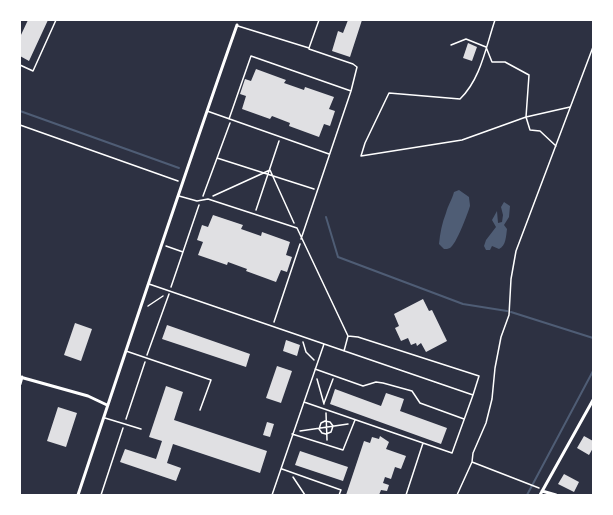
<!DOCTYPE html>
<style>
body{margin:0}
#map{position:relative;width:613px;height:515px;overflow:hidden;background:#2d3142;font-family:Arial,sans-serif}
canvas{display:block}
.frame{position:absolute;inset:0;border:21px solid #fff;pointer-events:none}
</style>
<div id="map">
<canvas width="613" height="515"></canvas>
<div class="frame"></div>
</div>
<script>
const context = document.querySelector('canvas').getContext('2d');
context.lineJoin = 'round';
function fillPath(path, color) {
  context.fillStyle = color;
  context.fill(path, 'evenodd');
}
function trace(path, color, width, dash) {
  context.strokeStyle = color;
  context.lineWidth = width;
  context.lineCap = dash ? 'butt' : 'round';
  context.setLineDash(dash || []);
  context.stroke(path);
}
fillPath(new Path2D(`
 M459 190 469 197C469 199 470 204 470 206 468 213 456 245 450 248 448 249 446 249 444 249L439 244C440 233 442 223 446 213 448 205 452 200 454 192Z
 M504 202 510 206 509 217 504 225 507 229C506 236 506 246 499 249L492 246 490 250H486L484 246 486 240 496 227 492 220 497 211 498 223 502 222 503 215 501 207Z`), '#4f5d75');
trace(new Path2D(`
 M20 111 179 168
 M326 217 338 257 463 304 507 311
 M511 312 593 338
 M527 495 593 371`), '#4f5d75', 2);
fillPath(new Path2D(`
 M28 20H48L29 61 20 56V37Z
 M348 20H362L350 57 332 51 338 31 343 33Z
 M468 43 477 47 472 61 463 58Z
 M256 69 286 80 284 83 304 90 305 87 334 97 329 109 335 111 330 126 324 124 319 137 289 126 290 123 272 116 270 119 242 109 246 96 240 94 245 79 251 81Z
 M213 215 243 225 241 229 261 236 262 232 290 242 286 255 292 257 287 272 281 270 276 282 246 271 247 269 228 262 227 265 198 255 203 242 197 240 202 225 208 227Z
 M423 299 429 311 432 310 447 341 426 352 421 343 417 346 416 343 411 345 408 338 401 341 395 328 399 326 394 314Z
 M75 323 92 329 81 361 64 355Z
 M167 325 250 354 246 367 162 339Z
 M286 340 300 345 297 356 283 351Z
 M277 366 292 371 281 403 266 398Z
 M166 386 183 392 174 420 267 451 260 473 173 444 167 463 181 468 176 481 120 462 125 449 156 459 162 441 149 437Z
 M335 389 381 406 386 393 404 399 400 411 447 428 441 444 330 404Z
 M58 407 77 413 66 447 47 441Z
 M267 422 274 424 270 437 263 435Z
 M380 436 389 442 386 449 406 456 401 469 395 467 391 479 385 477 383 483 389 485 387 491 381 490 379 495H346L364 441 370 443 372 437 379 439Z
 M584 436 593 441V448L589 455 577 448Z
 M300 451 348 467 343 481 295 465Z
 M564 474 579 482 574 492 558 484Z`), '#e0e0e3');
trace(new Path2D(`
 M495 20C486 46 481 79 460 99L389 93 365 143 361 156 462 140 526 117 570 107
 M451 45 466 39 486 47 492 62H505L529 75 526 117 530 130 540 131 556 146
 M20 125 178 181
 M217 158 314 189
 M203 196 230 123
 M213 196 270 170 294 223
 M256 210 279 141
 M166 246 183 252
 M171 287 199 205
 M148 306 163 296
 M274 322 300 244
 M303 342 306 352 314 360
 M147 355 169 294
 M317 379 324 404
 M324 403 333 379
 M326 413 327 440
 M126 419 145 362
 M319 429 321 423 325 421 330 422 333 426
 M319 429 322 433 326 434
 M300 431 348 424
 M326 434 331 432 333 426
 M472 462 539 488
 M293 477 305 495
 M101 495 123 428
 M457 495 472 462 473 453 486 423 492 399 495 368 501 337 509 315 511 279 516 251 593 47`), '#fff', 1.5);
trace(new Path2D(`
 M238 26 309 48 319 20
 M309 49 353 64 357 67 351 91
 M20 65 33 71 56 20
 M207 111 329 154
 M229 119 251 56 351 91 301 239
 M179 196 197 201 208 199 297 228 348 336
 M149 284 473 395 452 453 304 402
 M126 351 211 380 200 410
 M344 351 348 336 358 337 479 376 473 395
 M315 369 363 386 376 382 383 383 412 391 420 403 464 419
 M105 418 141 429
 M292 434 343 450 355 420
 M282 469 341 490 339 495
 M272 495 324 344
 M406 495 423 443`), '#fff', 1.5);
trace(new Path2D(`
 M20 377 88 396 107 405
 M20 384 22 377
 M542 491 556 495
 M78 495C130 338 182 181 237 25
 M540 495 593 400`), '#fff', 3);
</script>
